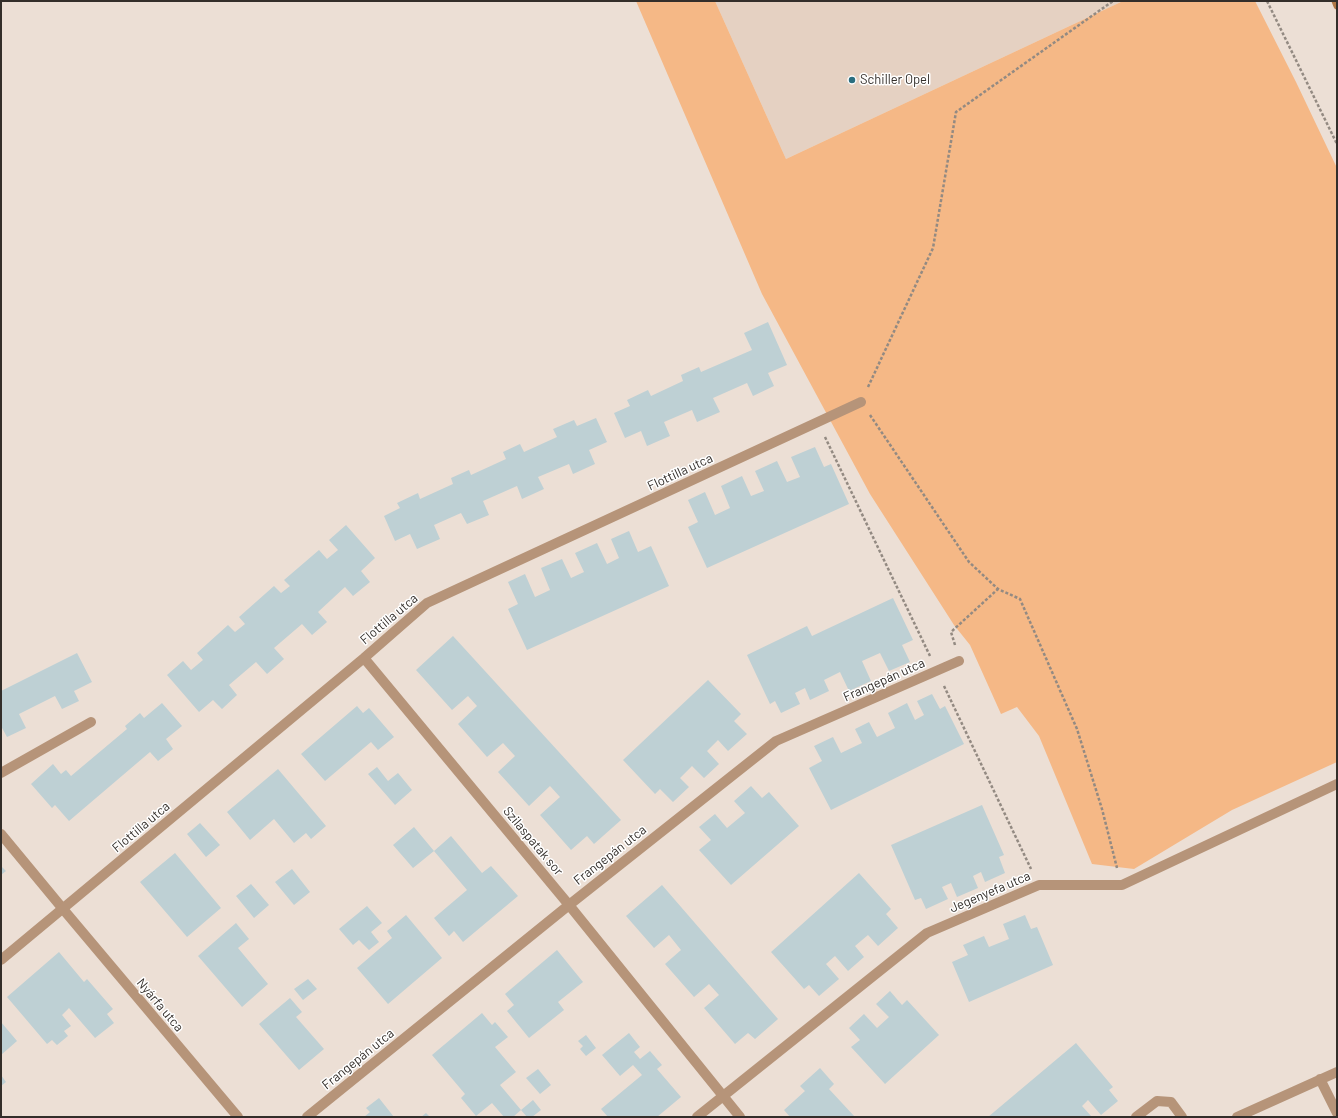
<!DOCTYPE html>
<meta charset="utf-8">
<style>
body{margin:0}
#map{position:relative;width:1338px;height:1118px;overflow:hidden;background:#ecdfd5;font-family:Barlow,sans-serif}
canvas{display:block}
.frame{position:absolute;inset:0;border:2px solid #332e2a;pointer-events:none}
</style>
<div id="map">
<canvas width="1338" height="1118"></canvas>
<div class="frame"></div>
</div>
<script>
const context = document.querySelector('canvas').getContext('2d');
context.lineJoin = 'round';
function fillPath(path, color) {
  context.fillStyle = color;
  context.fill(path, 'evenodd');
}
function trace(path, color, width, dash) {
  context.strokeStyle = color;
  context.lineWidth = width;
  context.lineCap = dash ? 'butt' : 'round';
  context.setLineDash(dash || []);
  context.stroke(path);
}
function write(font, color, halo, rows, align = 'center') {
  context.font = font + ' Barlow,sans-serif';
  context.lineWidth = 3;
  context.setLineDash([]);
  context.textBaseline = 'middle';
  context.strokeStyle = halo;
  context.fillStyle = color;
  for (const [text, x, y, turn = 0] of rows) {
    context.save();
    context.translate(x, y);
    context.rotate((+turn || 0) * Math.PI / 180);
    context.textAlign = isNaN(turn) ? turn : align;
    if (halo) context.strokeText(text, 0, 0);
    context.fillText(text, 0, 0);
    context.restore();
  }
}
fillPath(new Path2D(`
 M715 1H1123L786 159Z`), '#e5d1c2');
fillPath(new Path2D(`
 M636 1H715L786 159 1123 1H1255L1296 82 1337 168V762L1232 810 1134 869 1092 864 1039 736 1017 707 1001 714 970 645 954 625 870 494 762 294Z`), '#f5b886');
trace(new Path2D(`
 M1335 1 1337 6`), '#b07847', 7);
fillPath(new Path2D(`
 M768 322 787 365 768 373 774 386 753 396 747 383 713 398 720 412 697 422 692 410 664 422 670 436 647 446 641 431 625 438 614 413 630 406 627 400 648 390 651 396 683 381 681 375 699 367 701 372 752 350 744 333Z
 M596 418 607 442 589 450 595 464 573 474 569 464 538 477 544 489 522 499 517 486 483 501 489 515 467 524 461 513 434 525 440 539 417 549 410 534 395 541 384 516 400 508 397 503 418 493 420 499 453 484 451 478 469 470 471 475 506 459 503 452 520 444 524 452 557 437 553 429 574 420 577 426Z
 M815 447 824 467 831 464 849 504 707 568 688 527 698 522 688 500 705 492 715 515 730 508 721 486 742 476 751 496 764 491 755 471 777 461 787 482 800 477 791 457Z
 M346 525 375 558 361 571 370 582 353 596 345 587 318 612 327 622 312 635 302 624 274 648 284 659 267 674 256 662 229 685 237 695 222 709 213 700 199 712 167 675 183 661 191 670 203 660 197 653 228 625 235 632 245 624 239 617 274 586 281 593 290 586 284 580 319 550 327 559 338 550 329 540Z
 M629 531 638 552 651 546 669 586 527 650 508 609 518 604 508 582 525 574 535 597 550 590 541 568 562 559 571 578 584 572 575 553 597 543 607 564 619 558 611 539Z
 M893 598 913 640 902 645 910 662 889 671 880 653 862 661 871 681 849 691 840 672 824 680 829 691 810 700 805 688 795 693 800 704 781 713 775 701 770 704 747 655 807 626 812 636Z
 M453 636 621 820 594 844 587 836 571 850 540 815 560 797 550 786 529 806 498 772 515 756 503 743 487 757 458 724 477 706 468 696 452 710 416 670Z
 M77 653 92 682 74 691 79 701 62 709 55 696 19 714 26 728 7 737 1 726V691Z
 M708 680 741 714 734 721 747 734 728 751 718 740 707 751 719 764 704 778 692 766 680 778 689 787 673 802 660 789 655 794 623 760Z
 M932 694 940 709 945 706 964 744 831 810 809 768 822 761 814 746 833 737 841 753 862 743 855 729 869 722 877 737 895 728 888 713 907 703 915 720 924 715 917 701Z
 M162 703 182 726 166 739 173 749 158 761 150 752 69 821 55 805 52 808 31 784 53 764 61 774 66 770 71 776 127 729 125 726 140 713 144 718Z
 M357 706 363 713 369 708 394 737 378 750 371 742 325 781 301 754Z
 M377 767 388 781 398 773 412 790 395 805 368 774Z
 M278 769 326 826 311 839 306 833 294 843 274 819 250 840 227 812Z
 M751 786 762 798 769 792 799 826 731 885 699 850 711 840 699 827 715 814 727 828 745 813 734 801Z
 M982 805 1004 855 999 857 1005 873 985 882 981 872 973 876 978 888 957 897 951 883 942 887 948 899 926 909 921 898 915 900 891 845Z
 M200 823 220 845 206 857 187 834Z
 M414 827 434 851 413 868 393 845Z
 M451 836 482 873 491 866 518 896 463 942 454 931 449 936 434 918 467 890 434 851Z
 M175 853 221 908 187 937 140 882Z
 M1 866 6 871 1 875Z
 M292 869 310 892 294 905 275 882Z
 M859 873 891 909 886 914 898 928 878 946 868 935 855 946 864 957 848 971 835 956 826 964 839 979 819 996 809 985 804 989 771 952Z
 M251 884 269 905 254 918 236 896Z
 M662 885 778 1019 755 1039 748 1033 735 1044 704 1008 719 995 709 984 694 997 665 964 681 950 669 935 654 948 626 916Z
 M367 906 382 923 371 932 379 942 369 950 359 940 353 945 339 929Z
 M406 915 442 958 388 1004 357 968 392 938 387 931Z
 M1025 915 1031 929 1037 927 1053 965 969 1002 952 962 968 955 963 945 984 936 989 947 1009 939 1003 924Z
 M236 923 249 939 238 948 268 984 242 1007 198 956Z
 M557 950 583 982 558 1002 564 1010 529 1038 507 1011 514 1005 505 994Z
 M59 952 84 982 87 979 113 1009 107 1014 114 1023 95 1038 69 1008 62 1015 71 1026 64 1031 68 1036 57 1045 52 1040 47 1044 7 997Z
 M308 979 317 989 303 1000 294 989Z
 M890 991 902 1005 907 1000 939 1035 885 1084 851 1047 860 1040 849 1028 864 1014 877 1028 889 1017 876 1004Z
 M290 998 302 1012 296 1017 324 1049 299 1070 259 1024Z
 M482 1013 492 1025 495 1022 508 1037 495 1047 516 1072 500 1085 521 1110 513 1117H504L492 1103 476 1116 461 1098 465 1094 432 1055Z
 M1 1022 17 1041 1 1055Z
 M629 1033 640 1047 634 1052 640 1059 650 1051 662 1065 657 1069 681 1097 657 1117H608L601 1109 642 1075 633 1065 620 1076 602 1055Z
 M586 1035 596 1048 586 1056 580 1049 583 1046 578 1041Z
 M1076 1043 1113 1087 1109 1090 1118 1101 1101 1115 1088 1100 1082 1106 1092 1117H988Z
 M820 1068 834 1084 829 1089 855 1117H790L784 1110 805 1091 800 1086Z
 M538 1069 551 1085 540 1094 526 1078Z
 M1 1075 6 1082 1 1086Z
 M379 1098 394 1117H364L370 1112 366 1108Z
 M533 1100 541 1110 532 1117H527L521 1110Z
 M426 1113 430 1117H421Z`), '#bed0d4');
trace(new Path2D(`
 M1267 1 1337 144
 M868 387 933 248 956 112 1113 1
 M870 415 969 562 998 589 1020 599 1077 729 1102 809 1117 868
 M825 437 930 656
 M955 645 951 632 998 589
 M944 686 1031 869`), '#938a82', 2.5, [3, 2]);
trace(new Path2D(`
 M1 773 91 722
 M1 834 63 909
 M1320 1079 1337 1113
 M1237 1117 1337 1072`), '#b69479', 10);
trace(new Path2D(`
 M364 658 569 905 740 1117
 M63 909 238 1117
 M1 960 364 658 427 603 861 402
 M307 1117 569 905 776 741 959 661
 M697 1117 927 933 1039 885H1122L1337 784
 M1136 1117 1157 1101 1171 1102 1182 1117`), '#b69479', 10);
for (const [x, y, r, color] of [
 [852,80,4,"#2a6e7f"]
]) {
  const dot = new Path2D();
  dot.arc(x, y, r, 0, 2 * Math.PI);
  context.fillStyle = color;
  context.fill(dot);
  trace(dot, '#fff', 1.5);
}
write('13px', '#332e2a', '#fff', [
 ["Schiller Opel",860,80]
], 'left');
write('13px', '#332e2a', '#fff', [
 ["Flottilla utca",680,472,-25],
 ["Flottilla utca",389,619,-40],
 ["Frangepán utca",884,680,-24],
 ["Flottilla utca",141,827,-40],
 ["Szilaspatak sor",533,841,50],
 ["Frangepán utca",610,855,-38],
 ["Jegenyefa utca",990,892,-23],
 ["Nyárfa utca",160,1005,50],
 ["Frangepán utca",358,1059,-39]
]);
</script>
